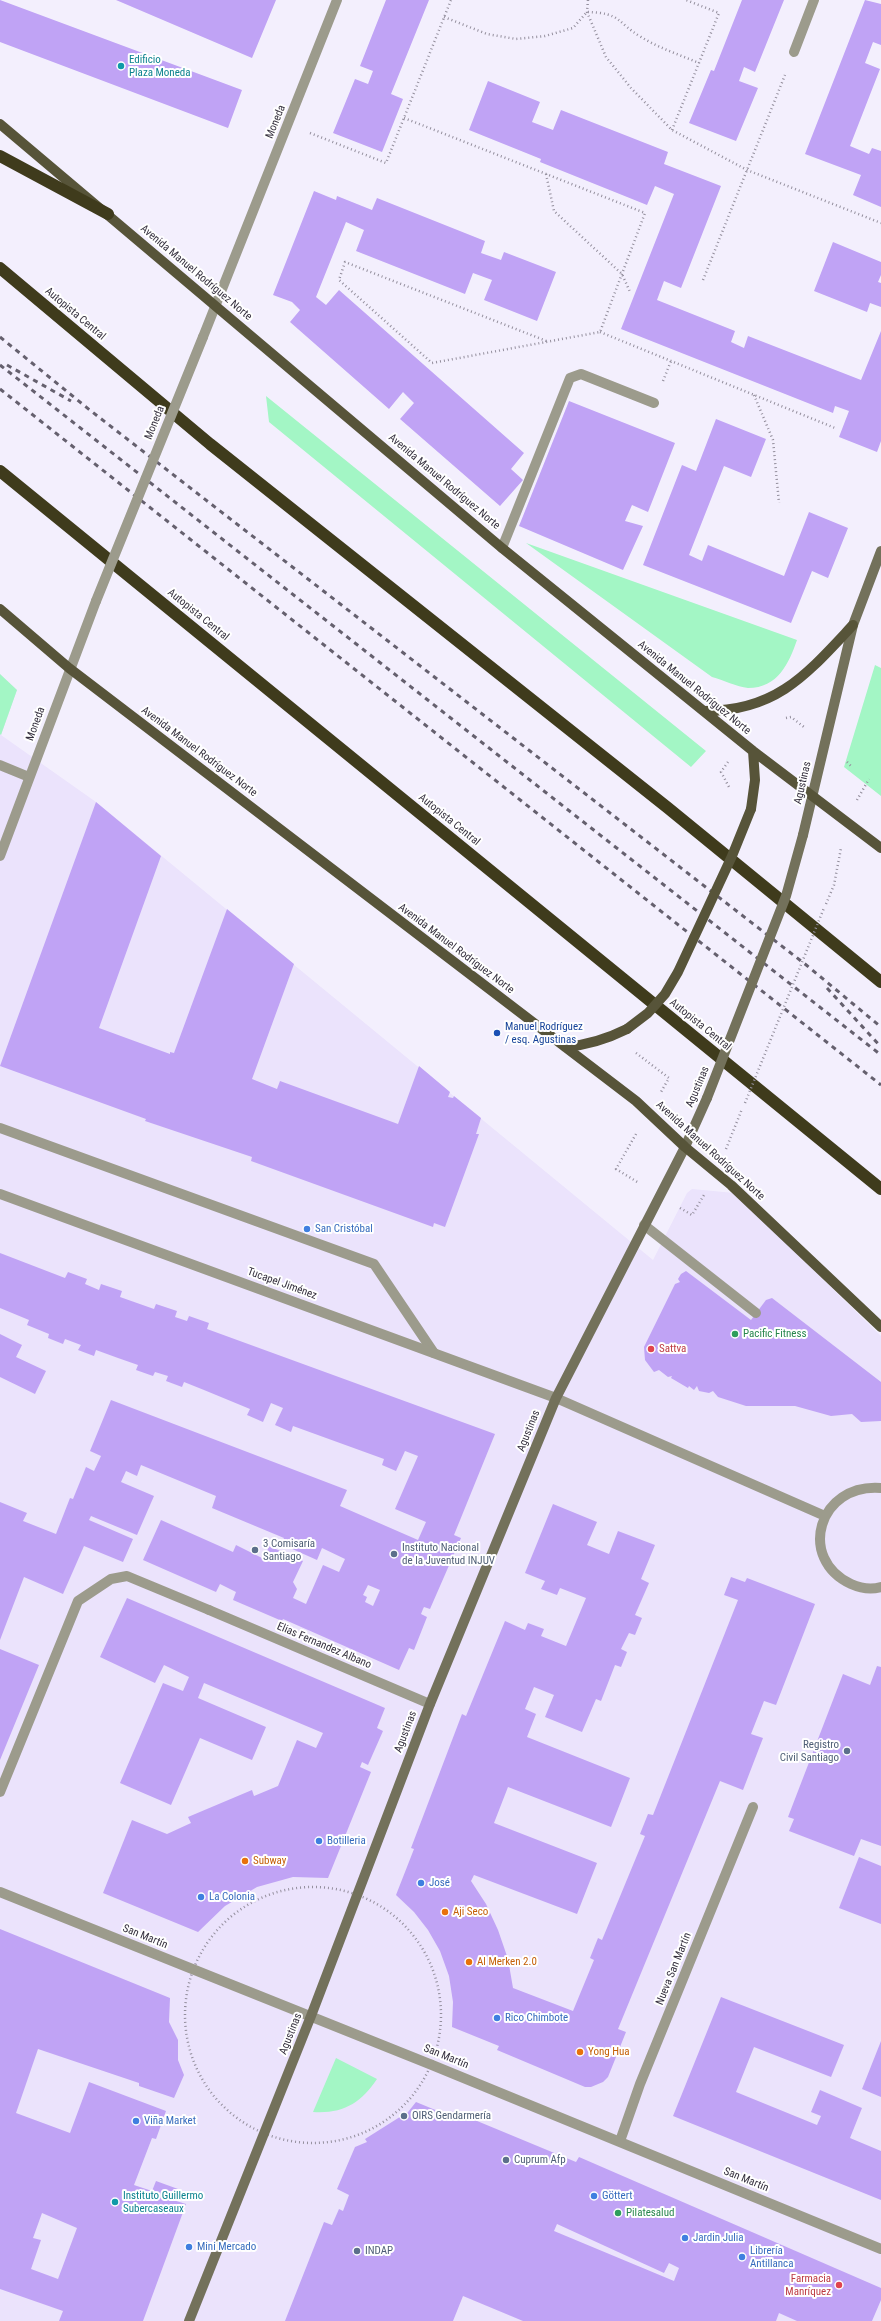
<!DOCTYPE html>
<meta charset="utf-8">
<style>
body{margin:0}
canvas{display:block;background:#f3effd}
</style>
<canvas width="881" height="2321"></canvas>
<script>
const context = document.querySelector('canvas').getContext('2d');
context.lineJoin = 'round';
function fillPath(path, color) {
  context.fillStyle = color;
  context.fill(path, 'evenodd');
}
function trace(path, color, width, dash) {
  context.strokeStyle = color;
  context.lineWidth = width;
  context.lineCap = dash ? 'butt' : 'round';
  context.setLineDash(dash || []);
  context.stroke(path);
}
function write(font, color, halo, rows, align = 'center') {
  context.font = font + ' "Roboto Condensed",sans-serif';
  context.lineWidth = 4;
  context.setLineDash([]);
  context.textBaseline = 'middle';
  context.strokeStyle = halo;
  context.fillStyle = color;
  for (const [text, x, y, turn = 0] of rows) {
    context.save();
    context.translate(x, y);
    context.rotate((+turn || 0) * Math.PI / 180);
    context.textAlign = isNaN(turn) ? turn : align;
    if (halo) context.strokeText(text, 0, 0);
    context.fillText(text, 0, 0);
    context.restore();
  }
}
fillPath(new Path2D(`
 M0 674 17 690 1 735 96 802 653 1260 687 1193 692 1189 734 1193 881 1336V2321H0Z`), '#ebe3fc');
fillPath(new Path2D(`
 M266 396 706 751 691 767 269 422Z
 M526 543 797 640C789 663 778 688 748 688 737 687 723 680 712 677Z
 M875 665 881 668V796L844 767Z
 M0 674 17 690 1 735 0 734Z
 M336 2058 377 2079C361 2103 343 2114 313 2112Z`), '#a3f6c5');
fillPath(new Path2D(`
 M0 0 242 90 228 128 0 42Z
 M116 0H276L252 58Z
 M386 0H429L391 94 403 99 382 152 333 133 355 79 368 84 373 71 360 66Z
 M742 0H784L755 72 744 67 739 81 758 88 736 141 689 123 711 70 714 71Z
 M865 0 881 4V45L873 42 865 63 880 69 850 146 869 154 872 148 881 151V207L853 195 861 175 805 154Z
 M488 81 540 102 532 122 553 130 561 110 668 152 664 164 721 186 681 288 664 281 657 300 735 331 731 342 744 348 748 336 861 380 881 331V441L877 452 839 437 849 411 835 406 833 413 621 329 674 194 655 186 647 205 540 162 541 159 469 130Z
 M314 191 336 200 337 196 372 210 377 198 485 241 481 253 501 260 504 252 556 272 537 321 484 300 492 280 473 273 465 294 356 251 364 230 346 222 316 297 326 305 339 290 524 453 511 469 523 480 500 506 400 419 414 403 403 392 389 409 290 322 300 310 292 302 273 295Z
 M833 242 881 262V275L878 282 881 283V307L870 303 867 312 814 291Z
 M569 401 675 443 648 512 632 505 625 521 643 526 623 570 519 526Z
 M716 419 766 439 751 477 724 466 689 555 702 561 708 545 784 576 809 512 848 528 828 578 812 571 791 623 643 565 682 465 696 471Z
 M96 802 161 856 99 1028 170 1054V1052L174 1053 227 909 294 964 252 1079 277 1089 280 1081 398 1124 419 1066 450 1092 448 1097 453 1098 454 1096 481 1118 476 1134H479L445 1227 434 1223 433 1227 251 1161 252 1157 145 1121 146 1119 0 1066Z
 M0 1253 65 1278 68 1272 87 1279 85 1284 99 1290 101 1284 122 1291 120 1297 154 1309 156 1304 177 1311 175 1317 187 1321 189 1316 209 1323 207 1329 495 1434 454 1535 461 1538 430 1609 424 1607 423 1609 421 1614 427 1617 414 1650 409 1648 399 1670 283 1619 282 1621 233 1600 236 1592 220 1584 216 1592 143 1560 161 1520 233 1552 236 1545 264 1559 269 1546 303 1561 293 1582 297 1589 293 1598 306 1604 323 1565 339 1572 345 1559 322 1548 317 1560 281 1544 284 1538 212 1508 216 1496 141 1465 137 1476 126 1471 121 1482 154 1496 137 1535 91 1516 89 1520 133 1539 123 1562 84 1546 63 1594 24 1577 0 1640V1502L27 1513 23 1521 56 1534 70 1498 73 1499 86 1467 94 1471 101 1456 90 1451 111 1400 347 1490 340 1506 418 1540 426 1522 395 1509 418 1456 405 1451 396 1471 382 1465 384 1459 293 1426 291 1432 275 1425 283 1408 271 1403 263 1422 247 1415 250 1409 204 1390 184 1382 182 1387 166 1381 168 1376 155 1372 153 1376 136 1370 138 1365 118 1358 96 1350 94 1356 78 1350 81 1345 65 1339 63 1344 48 1338 49 1334 27 1325 29 1320 0 1308ZM368 1585 380 1590 373 1606 365 1602 367 1597 363 1595Z
 M686 1271 751 1320 766 1300 772 1298 881 1382V1421L861 1422 852 1414 831 1416 795 1406H746L718 1397 713 1391 709 1393 699 1391 697 1386 694 1390 689 1386 688 1388 671 1378 672 1376 668 1377 659 1370 654 1372 645 1360 644 1347 675 1284 680 1282 678 1279 681 1274Z
 M0 1334 22 1345 16 1357 46 1371 35 1394 0 1377Z
 M553 1504 597 1522 587 1545 609 1554 618 1531 655 1545 641 1579 649 1583 635 1615 642 1618 635 1635 629 1633 621 1649 627 1652 621 1667 615 1665 601 1701 596 1699 582 1732 545 1717 554 1695 534 1687 525 1709 536 1714 527 1737 630 1778 611 1827 508 1787 494 1823 597 1863 577 1914 474 1875 471 1881 486 1904 498 1930 508 1959 513 1988 573 2011 594 1960 590 1958 598 1938 602 1940 645 1836 640 1834 648 1814 653 1815 738 1600 724 1595 731 1577 745 1582 747 1578 815 1604 776 1705 764 1701 751 1734 763 1738 743 1790 720 1781 618 2029 626 2032 608 2077 603 2082 591 2087H585L497 2050 499 2046 452 2027 453 2002 449 1976 440 1951 428 1930 414 1912 396 1895 414 1849 411 1848 462 1714 466 1716 505 1621 525 1630 528 1623 544 1629 541 1636 566 1646 586 1598 560 1588 557 1595 541 1589 545 1581 525 1573Z
 M127 1598 385 1708 377 1728 383 1731 368 1765 362 1762 360 1767 371 1772 328 1878 293 1877 257 1887 225 1906 198 1932 103 1893 132 1820 167 1834 191 1823 188 1817 252 1790 254 1796 278 1786 297 1740 316 1748 323 1733 204 1683 198 1698 266 1727 252 1760 200 1738 171 1805 120 1783 163 1683 183 1691 189 1677 164 1665 155 1683 100 1657Z
 M0 1649 39 1665 0 1760Z
 M877 1666 881 1667V1846L861 1839 854 1856 789 1831 794 1819 788 1817 843 1674 870 1685Z
 M859 1857 881 1866V1924L839 1908Z
 M0 1929 170 1998 169 2022 178 2040V2060L184 2075 174 2098 139 2086V2083L38 2049 16 2113 70 2133 89 2082 166 2111 156 2139 152 2138 134 2185 152 2191 156 2181 178 2189 173 2200 186 2204 143 2321H59L63 2311 0 2289ZM42 2213 77 2228 58 2279 31 2269 41 2240 33 2238Z
 M721 1997 844 2045 831 2077 754 2047 736 2092 817 2125 821 2116 811 2112 820 2090 862 2108 850 2138 881 2151V2200L673 2116Z
 M881 2041V2097L862 2089Z
 M416 2102 450 2116 453 2111 576 2162 579 2157 881 2288V2300L872 2321H797L779 2313 776 2321H523L463 2296 453 2321H285L324 2222 332 2225 339 2209 343 2211 349 2195 337 2189 355 2147 367 2142 365 2139 403 2115 404 2117ZM557 2224 664 2273 669 2263 679 2268 674 2281 554 2231Z`), '#c0a3f5');
trace(new Path2D(`
 M588 0 587 12 606 57 631 88 672 130 747 170 881 223
 M444 17 487 34 516 39 545 36 573 28 587 12C622 13 616 22 641 37 659 48 680 55 699 63
 M404 118 645 213 600 332 432 363 339 280 345 262 549 342
 M672 130 719 13 686 0
 M310 133 386 163 451 0
 M546 174 554 211 622 274 630 292
 M703 280 785 75
 M600 332 835 428
 M663 381 671 361
 M754 395 773 440 779 503
 M786 718 791 717 804 727
 M728 762 721 772 729 787
 M847 762 851 766
 M857 800 869 779
 M826 904 834 885 841 848
 M636 1053 669 1078 661 1092
 M636 1134 616 1169 639 1183
 M726 1149 742 1109
 M680 1208 692 1215 704 1195
 M185 2015a128 128 0 1 1 256 0a128 128 0 1 1-256 0Z`), '#948f9d', 2.5, [1, 3]);
trace(new Path2D(`
 M794 52 814 0
 M502 548 570 378 581 374 654 403
 M0 1128 374 1264 434 1353
 M644 1225 756 1313
 M556 1398 825 1516
 M881 1488C818 1483 797 1559 851 1584 860 1588 871 1590 881 1587
 M0 1792 78 1601 111 1579 127 1576 209 1610`), '#9c9b8c', 10);
trace(new Path2D(`
 M0 765 29 777
 M209 1610 430 1704
 M620 2141 640 2084 753 1807`), '#9c9b8c', 10);
trace(new Path2D(`
 M203 337 337 0
 M0 856 96 601
 M0 1194 556 1398
 M0 1892 432 2065 881 2249`), '#9c9b8c', 10);
trace(new Path2D(`
 M803 835 853 625 881 551
 M189 2321 311 2016 430 1704 556 1398 685 1147 707 1098`), '#73715b', 10);
trace(new Path2D(`
 M0 124 502 548 753 751 881 848
 M0 609 69 668 636 1101 685 1147 731 1185 881 1327
 M705 711C777 711 807 674 853 625
 M751 809 755 780 753 751
 M565 1047C588 1045 607 1039 627 1029`), '#575439', 10);
trace(new Path2D(`
 M0 156 108 214
 M0 268 210 444 668 808 881 982
 M0 471 881 1189`), '#3f3b1c', 12);
trace(new Path2D(`
 M0 337 91 411 805 964 881 1027
 M0 365 881 1055
 M7 365 71 401
 M0 389 881 1085
 M827 988 881 1047`), '#65606e', 3, [5, 5]);
trace(new Path2D(`
 M745 1103 824 908`), '#948f9d', 2.5, [1, 3]);
trace(new Path2D(`
 M96 601 203 337`), '#9c9b8c', 10);
trace(new Path2D(`
 M707 1098 786 896 803 835`), '#73715b', 10);
trace(new Path2D(`
 M627 1029 648 1013 665 994 678 972 732 856 751 809`), '#575439', 10);
for (const [x, y, r, color] of [
 [121,66,4,"#0f9aa8"],
 [497,1033,4,"#1a4fb4"],
 [307,1229,4,"#3f7fe0"],
 [735,1334,4,"#2e9e5b"],
 [651,1349,4,"#e0444e"],
 [255,1550,4,"#5c6f8a"],
 [394,1554,4,"#5c6f8a"],
 [847,1751,4,"#5c6f8a"],
 [319,1841,4,"#3f7fe0"],
 [245,1861,4,"#e8710a"],
 [421,1883,4,"#3f7fe0"],
 [201,1897,4,"#3f7fe0"],
 [445,1912,4,"#e8710a"],
 [469,1962,4,"#e8710a"],
 [497,2018,4,"#3f7fe0"],
 [580,2052,4,"#e8710a"],
 [404,2116,4,"#5c6f8a"],
 [136,2121,4,"#3f7fe0"],
 [506,2160,4,"#5c6f8a"],
 [594,2196,4,"#3f7fe0"],
 [115,2202,4,"#0f9aa8"],
 [618,2213,4,"#2e9e5b"],
 [685,2238,4,"#3f7fe0"],
 [189,2247,4,"#3f7fe0"],
 [357,2251,4,"#5c6f8a"],
 [742,2257,4,"#3f7fe0"],
 [839,2285,4,"#e0444e"]
]) {
  const dot = new Path2D();
  dot.arc(x, y, r, 0, 2 * Math.PI);
  context.fillStyle = color;
  context.fill(dot);
  trace(dot, '#fff', 1.5);
}
write('11px', '#0d838f', '#fff', [
 ["Edificio",129,60],
 ["Plaza Moneda",129,73],
 ["Instituto Guillermo",123,2196],
 ["Subercaseaux",123,2209]
], 'left');
write('11px', '#35303e', '#fff', [
 ["Moneda",276,122,-68],
 ["Avenida Manuel Rodríguez Norte",196,273,40],
 ["Autopista Central",75,314,40],
 ["Moneda",155,423,-68],
 ["Avenida Manuel Rodríguez Norte",444,482,40],
 ["Autopista Central",198,615,39],
 ["Avenida Manuel Rodríguez Norte",694,688,39],
 ["Moneda",36,724,-70],
 ["Avenida Manuel Rodríguez Norte",199,752,37],
 ["Agustinas",803,783,-77],
 ["Autopista Central",449,820,39],
 ["Avenida Manuel Rodríguez Norte",456,949,37],
 ["Autopista Central",700,1025,39],
 ["Agustinas",698,1087,-67],
 ["Avenida Manuel Rodríguez Norte",710,1151,42],
 ["Tucapel Jiménez",282,1284,20],
 ["Agustinas",529,1431,-68],
 ["Elias Fernandez Albano",324,1646,23],
 ["Agustinas",406,1732,-69],
 ["San Martín",145,1937,22],
 ["Nueva San Martín",674,1969,-68],
 ["Agustinas",291,2034,-68],
 ["San Martín",446,2057,22],
 ["San Martín",746,2180,22]
]);
write('11px', '#164399', '#fff', [
 ["Manuel Rodríguez",505,1027],
 ["/ esq. Agustinas",505,1040]
], 'left');
write('11px', '#366cbe', '#fff', [
 ["San Cristóbal",315,1229],
 ["Botilleria",327,1841],
 ["José",429,1883],
 ["La Colonia",209,1897],
 ["Rico Chimbote",505,2018],
 ["Viña Market",144,2121],
 ["Göttert",602,2196],
 ["Jardin Julia",693,2238],
 ["Mini Mercado",197,2247],
 ["Librería",750,2251],
 ["Antillanca",750,2264]
], 'left');
write('11px', '#27864d', '#fff', [
 ["Pacific Fitness",743,1334],
 ["Pilatesalud",626,2213]
], 'left');
write('11px', '#be3a42', '#fff', [
 ["Sattva",659,1349],
 ["Farmacia",831,2279,"right"],
 ["Manríquez",831,2292,"right"]
], 'left');
write('11px', '#4e5e75', '#fff', [
 ["3 Comisaría",263,1544],
 ["Santiago",263,1557],
 ["Instituto Nacional",402,1548],
 ["de la Juventud INJUV",402,1561],
 ["Registro",839,1745,"right"],
 ["Civil Santiago",839,1758,"right"],
 ["OIRS Gendarmería",412,2116],
 ["Cuprum Afp",514,2160],
 ["INDAP",365,2251]
], 'left');
write('11px', '#c56008', '#fff', [
 ["Subway",253,1861],
 ["Aji Seco",453,1912],
 ["Al Merken 2.0",477,1962],
 ["Yong Hua",588,2052]
], 'left');
</script>
